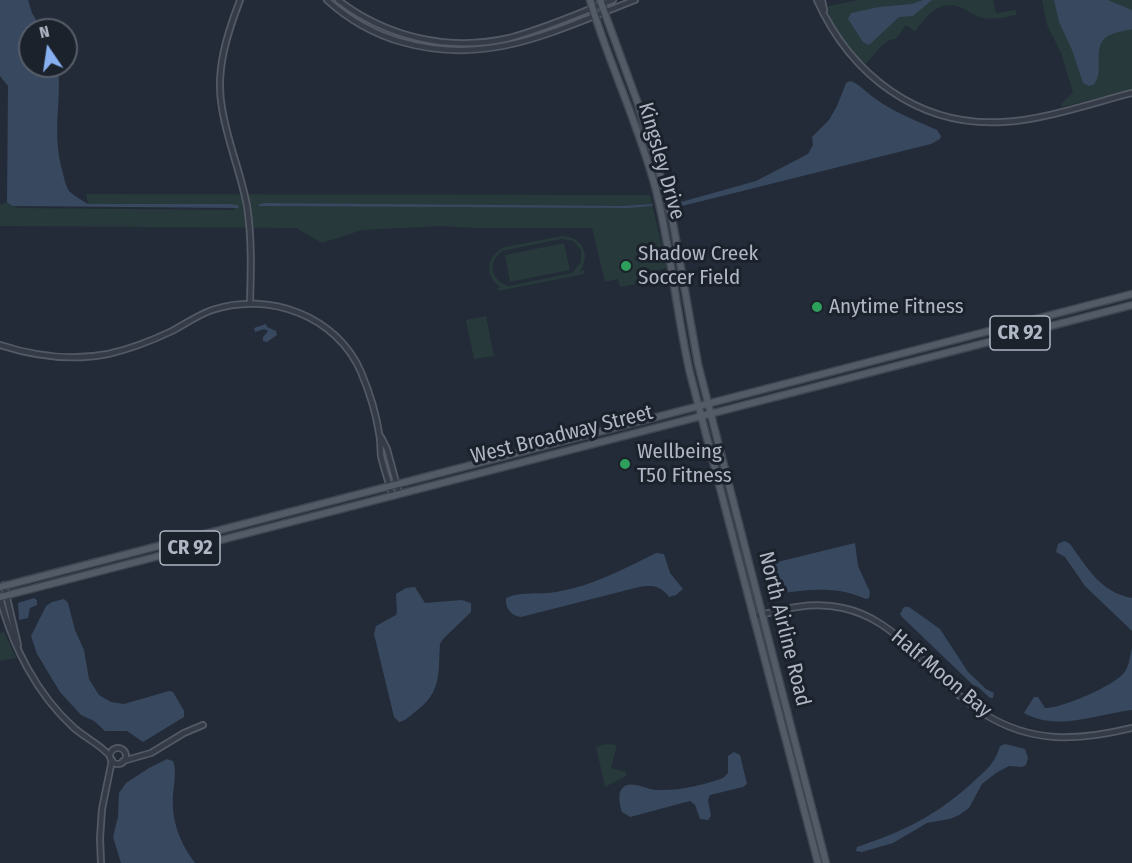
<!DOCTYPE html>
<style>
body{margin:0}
#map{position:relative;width:1132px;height:863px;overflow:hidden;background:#222b37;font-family:"Fira Sans Condensed",sans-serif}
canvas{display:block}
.north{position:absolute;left:18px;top:18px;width:60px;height:60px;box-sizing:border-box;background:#1b222c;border:2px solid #575e69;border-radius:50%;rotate:347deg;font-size:16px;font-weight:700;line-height:24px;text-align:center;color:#b0b7c4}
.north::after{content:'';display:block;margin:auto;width:21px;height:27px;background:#87b0f1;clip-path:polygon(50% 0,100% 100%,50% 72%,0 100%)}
</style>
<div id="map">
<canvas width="1132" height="863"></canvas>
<div class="north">N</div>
</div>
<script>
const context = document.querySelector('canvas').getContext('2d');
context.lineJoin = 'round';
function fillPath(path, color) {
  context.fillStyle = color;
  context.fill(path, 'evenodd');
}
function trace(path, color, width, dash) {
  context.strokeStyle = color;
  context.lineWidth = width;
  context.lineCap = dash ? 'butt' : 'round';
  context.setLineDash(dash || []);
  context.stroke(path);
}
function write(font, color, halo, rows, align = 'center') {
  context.font = font + ' "Fira Sans Condensed",sans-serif';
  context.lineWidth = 6;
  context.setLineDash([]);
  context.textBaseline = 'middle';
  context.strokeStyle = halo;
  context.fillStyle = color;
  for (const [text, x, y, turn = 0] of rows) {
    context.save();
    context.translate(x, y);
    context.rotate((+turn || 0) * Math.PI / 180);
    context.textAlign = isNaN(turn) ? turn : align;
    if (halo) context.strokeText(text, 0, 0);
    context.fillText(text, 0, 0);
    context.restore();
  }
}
fillPath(new Path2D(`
 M858 0H993L996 13 1016 10V15C1006 17 994 20 983 18 973 16 963 6 952 5 935 4 923 20 915 32L908 26H905L896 39C884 38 873 57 864 66L840 37 825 7Z
 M1042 0H1132V89L1062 107 1061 104 1073 92 1061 53 1047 25Z
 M86 194 650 195 667 268 637 275 638 284 620 287 618 279 605 282 592 228H475L441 226 362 230 322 243 296 228 0 226V205L7 202 12 206 20 208 235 210 230 204H88Z
 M562 236C581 236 592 254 580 271L584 270V274L498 291 497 288 500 287C484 275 486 255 505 247ZM561 239 573 241 581 250V262L572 273 509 286C491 281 487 262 502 251Z
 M564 243 570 270 510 282 505 255Z
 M486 316 494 356 474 359 466 320Z
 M4 632 16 658 0 661V633Z
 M606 744 617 745 611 768 626 772V776L605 787 596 747Z`), '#27393a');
fillPath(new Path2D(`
 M0 0H28L32 13 42 30H30V66H58C62 104 51 133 63 173 64 179 66 186 69 191 74 196 82 200 88 204H230L238 205 239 208 12 206 7 202 8 86 0 76Z
 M923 0H932L913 16 899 17 869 45 863 42 848 19 851 13 879 7 912 4Z
 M1054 0H1108L1132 10V29C1125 31 1115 32 1108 36 1090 46 1106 74 1093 85L1089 86 1083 83 1072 50 1059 22Z
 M850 81C858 83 863 89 869 94 890 111 913 119 937 130L941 136 940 139 931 144 682 206 681 202 756 181 808 154 813 145 812 137 829 120 837 106 846 83Z
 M265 203 622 206 653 204 652 206 628 208 259 206V204Z
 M266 324 267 327 276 331 277 335 267 342 263 341V337L268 331 264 329 255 332 254 328Z
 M1064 541 1069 543C1087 566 1099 592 1132 598V631L1085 586 1065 557 1056 552 1058 544Z
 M855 543 858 566 870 592 869 598 866 599C838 586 808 589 778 594L772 585V578L765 565Z
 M656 553 664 554 670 573 683 589 676 595 669 597C660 585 652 585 639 587L521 617C511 616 505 608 506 598 521 591 540 595 556 592 592 586 624 569 656 553Z
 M415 587 425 603 462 600 471 603V612L443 639 440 644C438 675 442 692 415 712 409 717 405 721 399 722L394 717 374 634 376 626 396 615 397 612 396 594 406 588Z
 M34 598 37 600V605L30 608 28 618 19 620 18 603Z
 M64 599 68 603 75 630 84 650 89 679 99 695 111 702 124 704 169 691 173 692 184 711V717C170 725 157 734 143 742L127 731H105L94 721 81 715 60 692 37 654 31 636 46 606 52 602Z
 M904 607H909L940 629 968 672 986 689 994 693 993 698H990L978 687 973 685 902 617 900 614Z
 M1132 647V710C1097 714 1058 732 1024 713L1034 697H1038L1045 708C1060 709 1113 686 1123 674 1129 668 1130 656 1132 647Z
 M1005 744 1025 749 1028 758 1026 765 1022 767 1009 766 996 773 982 784 969 808 959 815 950 819 927 823 893 843 862 852 856 851 857 847C904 831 936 816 973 782 987 769 994 765 1000 746Z
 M734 752 740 755 747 784 743 787 710 795 708 800 711 816 708 820 700 819 695 805 690 801 630 817 622 812C620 805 616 791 625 786 633 781 648 790 657 790 679 791 703 785 723 778L728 773V756Z
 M167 759 173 761C177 771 174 784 173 795 171 820 180 843 195 863H121L113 837 118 817 119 793 126 783 149 768Z`), '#38485f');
const minor = new Path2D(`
 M240 0C227 34 215 71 222 108 227 141 241 173 247 206 252 238 251 271 250 303
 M327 0C349 20 374 34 402 42 489 67 556 30 635 0
 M338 0C386 37 449 52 509 38 544 29 579 13 613 0
 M817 0C851 75 918 127 1003 122 1044 120 1092 103 1132 93
 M822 0 824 10
 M0 345C34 356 72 361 108 354 130 349 151 341 172 331 185 324 198 315 212 310 269 291 337 316 361 372 369 391 376 413 379 433 381 441 380 448 381 456 384 469 389 482 392 496
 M381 437 387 449 399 493
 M4 585 18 645
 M0 598C12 646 37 694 73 727 85 738 100 744 110 756
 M753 617C783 609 811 601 843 608 872 614 894 632 915 652 936 673 958 698 983 713 1031 744 1079 741 1132 728
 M110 756a8 8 0 1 1 16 0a8 8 0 1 1-16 0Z
 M123 761 151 753 184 733 203 725
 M101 863 100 838 102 809 112 760`);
const major = new Path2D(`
 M590 0C609 64 639 125 656 190 671 250 676 312 690 373L818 863
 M600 0 637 101 664 188 673 223 698 364 826 863
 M0 587 1132 294
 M0 597 1132 305`);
trace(minor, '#535a65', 8);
trace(major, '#3e4651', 9);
trace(minor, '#353c47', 4.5);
trace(major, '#535b67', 6);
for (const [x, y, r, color] of [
 [626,266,6,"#2e9e5b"],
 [817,307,6,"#2e9e5b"],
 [625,464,6,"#2e9e5b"]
]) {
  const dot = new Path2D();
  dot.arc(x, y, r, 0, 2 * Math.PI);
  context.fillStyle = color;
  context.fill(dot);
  trace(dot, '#1b222c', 2);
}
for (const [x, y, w] of [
 [1020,333,60],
 [190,548,60]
]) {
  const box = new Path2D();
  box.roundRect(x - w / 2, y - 17, w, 34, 4.5);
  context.fillStyle = '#1b222c';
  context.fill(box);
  trace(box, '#b0b7c4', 1.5);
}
write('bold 20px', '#b0b7c4', null, [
 ["CR 92",1020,333],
 ["CR 92",190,548]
]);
write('21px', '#b0b7c4', '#1b222c', [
 ["Kingsley Drive",661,161,74],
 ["West Broadway Street",562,435,-14],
 ["North Airline Road",784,629,76],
 ["Half Moon Bay",941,674,40]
]);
write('21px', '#b0b7c4', '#1b222c', [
 ["Shadow Creek",638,254],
 ["Soccer Field",638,278],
 ["Anytime Fitness",829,307],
 ["Wellbeing",637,452],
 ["T50 Fitness",637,476]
], 'left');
</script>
